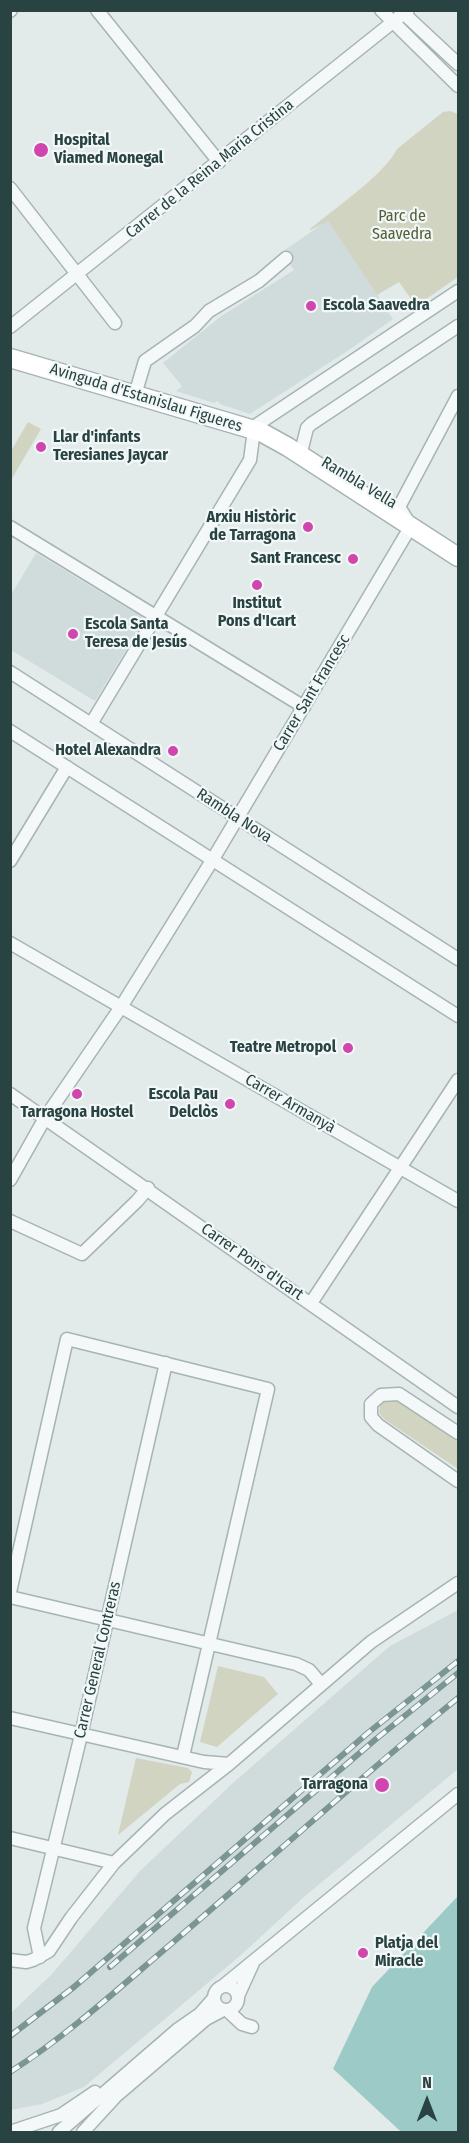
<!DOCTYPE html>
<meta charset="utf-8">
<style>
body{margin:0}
#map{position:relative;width:469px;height:2143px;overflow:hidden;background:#e2eaea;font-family:"Fira Sans Condensed",sans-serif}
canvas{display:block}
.frame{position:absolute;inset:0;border:12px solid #294242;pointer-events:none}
.north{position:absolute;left:397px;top:2071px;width:60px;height:60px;-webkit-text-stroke:4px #f1f8f7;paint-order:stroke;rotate:0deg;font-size:16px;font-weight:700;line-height:24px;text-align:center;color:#294242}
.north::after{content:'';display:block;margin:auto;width:21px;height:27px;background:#294242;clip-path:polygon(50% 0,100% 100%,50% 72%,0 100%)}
</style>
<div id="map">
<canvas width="469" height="2143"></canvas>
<div class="frame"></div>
<div class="north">N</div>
</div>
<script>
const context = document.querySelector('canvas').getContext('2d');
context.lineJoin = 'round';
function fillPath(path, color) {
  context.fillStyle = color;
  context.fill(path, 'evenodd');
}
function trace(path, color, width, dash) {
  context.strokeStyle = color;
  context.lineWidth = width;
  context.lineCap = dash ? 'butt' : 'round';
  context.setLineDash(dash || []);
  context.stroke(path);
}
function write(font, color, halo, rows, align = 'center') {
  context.font = font + ' "Fira Sans Condensed",sans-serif';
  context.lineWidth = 4.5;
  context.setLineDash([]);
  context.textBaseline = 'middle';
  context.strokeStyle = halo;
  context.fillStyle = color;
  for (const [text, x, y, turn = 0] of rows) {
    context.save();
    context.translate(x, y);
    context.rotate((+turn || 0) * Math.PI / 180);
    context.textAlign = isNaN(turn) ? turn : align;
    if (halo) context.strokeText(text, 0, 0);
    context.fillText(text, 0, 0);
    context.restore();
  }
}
fillPath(new Path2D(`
 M328 220 393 319 349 350 250 414 220 404 218 401 214 403 176 391 182 386 163 363 220 317 294 270 282 252Z
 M36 553 145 619 95 701 11 650V595Z
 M458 1610V1769L304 1897 241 1955 84 2087 42 2104 11 2110V2013L52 1974 140 1871 234 1782 390 1646Z`), '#d0dcdc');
fillPath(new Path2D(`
 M450 111 458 114V277L416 306 399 282 377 295 328 221 311 230 310 229C335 208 385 174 397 149L443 112Z
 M28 422 41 429 11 480V451Z
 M393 1397 458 1442V1469L384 1419 379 1413 381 1401Z
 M218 1666 264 1677 278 1694 217 1747 200 1742Z
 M136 1758 188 1768 192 1772 189 1782 180 1784 118 1835Z`), '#d2d4c2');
fillPath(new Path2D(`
 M458 1896V2132H401L333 2069 372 1987Z`), '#9ccbc7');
fillPath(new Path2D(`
 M331 2066 333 2069 401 2132H397L331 2071Z`), '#e2eaea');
const street = new Path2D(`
 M97 10 219 162
 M381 10 458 86
 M400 10 458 64
 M10 11 11 10
 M10 188 115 323
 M10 327 408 10
 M137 388 145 361 195 326 209 311 259 281 286 258
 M302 448 307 428 311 424 458 326
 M10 527 304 707
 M10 672 458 959
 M91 724 250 460 254 430 258 424 458 291
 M10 731 458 1016
 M10 861 67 767
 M10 943 458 1201
 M10 1094 458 1407
 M10 1180 45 1118 121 1007 213 859 411 526 399 507 458 396
 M10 1221 82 1254 137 1201 148 1188
 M311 1303 458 1080
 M458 1433 399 1394 381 1395 371 1404V1417L378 1425 458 1481
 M10 1592 67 1339 268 1389 183 1756
 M10 1597 296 1664 309 1670 321 1684
 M10 1718 204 1762 229 1764
 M10 1838 114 1863
 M40 1957 34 1928 81 1735 166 1363
 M10 1960 26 1962 33 1960 49 1951 71 1918 114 1863 165 1814 229 1764 371 1642 458 1583
 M214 1998a12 12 0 1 1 24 0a12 12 0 1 1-24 0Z
 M223 1986 458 1794
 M238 1996 253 1963
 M227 2010 242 2024 252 2027
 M10 2132 61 2115 95 2092
 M59 2132 177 2030 200 2014 214 1998
 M83 2132 116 2096 206 2019 223 2010`);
const secondary = new Path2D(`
 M10 358 261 432 288 447 458 557`);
trace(street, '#a7b4b4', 15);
trace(secondary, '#a7b4b4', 21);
trace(street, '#f4f8f8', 12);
trace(secondary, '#fff', 18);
const rail = new Path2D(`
 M110 1967 376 1739 458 1673
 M10 2036 74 1987 369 1732 458 1661
 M10 2072C68 2035 119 1988 171 1944 267 1862 360 1777 458 1698`);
trace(rail, '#7b9494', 6);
trace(rail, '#f1f8f7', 4, [11]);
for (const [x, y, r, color] of [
 [41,150,8,"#d145ae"],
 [311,306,6,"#d145ae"],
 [41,447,6,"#d145ae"],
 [308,527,6,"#d145ae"],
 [353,559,6,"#d145ae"],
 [257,585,6,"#d145ae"],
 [73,634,6,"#d145ae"],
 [173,751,6,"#d145ae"],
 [348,1048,6,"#d145ae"],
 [77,1094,6,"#d145ae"],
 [230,1104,6,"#d145ae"],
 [382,1785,8,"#d145ae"],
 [363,1953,6,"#d145ae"]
]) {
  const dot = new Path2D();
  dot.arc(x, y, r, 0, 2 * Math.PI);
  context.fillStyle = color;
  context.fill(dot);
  trace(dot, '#f1f8f7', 2);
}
write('bold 16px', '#294242', '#f1f8f7', [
 ["Hospital",54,141,"left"],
 ["Viamed Monegal",54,159,"left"],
 ["Escola Saavedra",323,306,"left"],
 ["Llar d'infants",53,438,"left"],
 ["Teresianes Jaycar",53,456,"left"],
 ["Arxiu Històric",296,518],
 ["de Tarragona",296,536],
 ["Sant Francesc",341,559],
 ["Institut",257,604,"center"],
 ["Pons d'Icart",257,622,"center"],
 ["Escola Santa",85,625,"left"],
 ["Teresa de Jesús",85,643,"left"],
 ["Hotel Alexandra",161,751],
 ["Teatre Metropol",336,1048],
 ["Escola Pau",218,1095],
 ["Delclòs",218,1113],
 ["Tarragona Hostel",77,1113,"center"],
 ["Tarragona",368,1785],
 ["Platja del",375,1944,"left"],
 ["Miracle",375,1962,"left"]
], 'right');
write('16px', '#294242', '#f1f8f7', [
 ["Carrer de la Reina Maria Cristina",210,169,-39],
 ["Avinguda d'Estanislau Figueres",146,398,17],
 ["Rambla Vella",359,483,31],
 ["Carrer Sant Francesc",312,693,-59],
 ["Rambla Nova",234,816,33],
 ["Carrer Armanyà",290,1104,30],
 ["Carrer Pons d'Icart",252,1262,35],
 ["Carrer General Contreras",98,1660,-77]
]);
write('16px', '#565e36', '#f1f8f7', [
 ["Parc de",402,217],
 ["Saavedra",402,235]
]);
</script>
